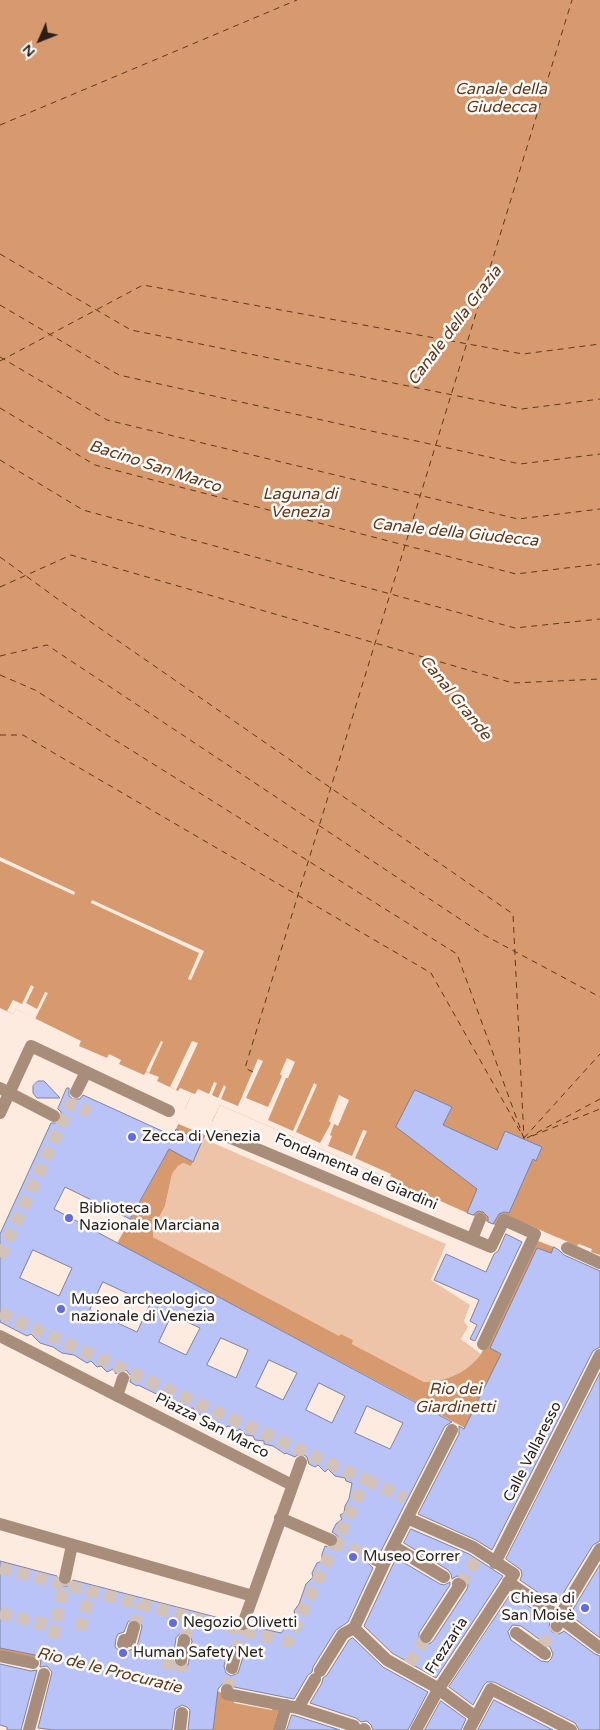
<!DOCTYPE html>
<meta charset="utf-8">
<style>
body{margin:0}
#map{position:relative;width:600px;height:1730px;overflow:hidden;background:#fdebe0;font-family:"Varela Round",sans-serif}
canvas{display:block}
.north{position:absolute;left:15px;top:15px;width:50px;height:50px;-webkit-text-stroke:4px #fcfcfc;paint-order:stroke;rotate:226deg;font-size:14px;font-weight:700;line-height:20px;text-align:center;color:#291f18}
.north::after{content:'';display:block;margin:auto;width:18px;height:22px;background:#291f18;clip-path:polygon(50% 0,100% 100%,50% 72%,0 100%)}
</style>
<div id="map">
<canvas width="600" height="1730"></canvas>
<div class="north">N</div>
</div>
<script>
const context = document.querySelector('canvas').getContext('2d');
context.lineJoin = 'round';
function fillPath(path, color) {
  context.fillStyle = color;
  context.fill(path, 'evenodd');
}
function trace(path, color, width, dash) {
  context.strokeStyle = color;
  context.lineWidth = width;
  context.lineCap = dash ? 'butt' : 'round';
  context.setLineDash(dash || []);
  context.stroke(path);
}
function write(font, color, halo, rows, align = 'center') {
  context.font = font + ' "Varela Round",sans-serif';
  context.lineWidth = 5;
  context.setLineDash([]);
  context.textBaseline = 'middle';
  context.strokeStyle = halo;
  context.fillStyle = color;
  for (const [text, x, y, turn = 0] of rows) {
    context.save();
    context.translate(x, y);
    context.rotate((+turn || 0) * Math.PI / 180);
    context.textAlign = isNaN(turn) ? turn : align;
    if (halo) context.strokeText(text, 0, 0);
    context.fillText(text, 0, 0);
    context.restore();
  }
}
fillPath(new Path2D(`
 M204 1139 446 1244 431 1280 470 1305 464 1321 468 1327 461 1339 481 1354C467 1373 447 1381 424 1382L352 1344 353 1340 341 1334 339 1337 153 1237V1229L165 1206 172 1174 178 1166 183 1163 191 1166Z`), '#eec4a8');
fillPath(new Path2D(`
 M0 0H600V1255L591 1252 592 1249 579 1244 577 1246 559 1238 465 1428 128 1249 103 1269 175 1138 173 1136 192 1093 180 1088 178 1091 157 1081 159 1077 146 1072 144 1075 119 1064 121 1060 109 1054 107 1058 79 1046 81 1041 16 1009 13 1014 0 1008ZM220 1105 383 1176 381 1183 406 1194 407 1192 420 1197 422 1193 497 1226 502 1214 539 1229 481 1354C467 1373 447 1381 424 1382L352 1344 353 1340 341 1334 339 1336 153 1237V1229L165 1206 172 1174 178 1166 183 1163 191 1166Z
 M0 1636 220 1692 223 1695 234 1700V1703L272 1710V1707L279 1708 273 1730H213L216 1706 0 1651Z`), '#d7996e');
fillPath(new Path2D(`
 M0 857 75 892 74 895 0 861Z
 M92 900 204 951 191 980 188 979 199 953 91 903Z
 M31 985 34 987 26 1003 37 1009 45 992 48 993 35 1019 16 1009 13 1014 7 1011 13 1000 22 1004Z
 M161 1041 163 1042 149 1073 146 1071Z
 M192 1041 198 1043 176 1090 170 1087Z
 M287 1058 295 1062 288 1078H286L268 1120 293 1131 314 1083 317 1085 296 1132 320 1143 331 1123 329 1121 339 1095 349 1100 338 1126 334 1124 330 1135 332 1136 328 1146 352 1156 363 1130 367 1131 355 1158 391 1174 390 1176 403 1182V1184L389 1178 386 1186 381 1183 383 1176 220 1105 212 1121 214 1123 207 1136 176 1123 182 1109H185L192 1093 195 1094 198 1089 209 1094 214 1082 217 1083 212 1095 218 1098 224 1085 226 1087 221 1099 238 1106 258 1059 263 1061 246 1098 268 1107 282 1076 280 1074Z
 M538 1229 570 1243 569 1245 560 1241 556 1248 533 1239Z`), '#fdebe0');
trace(new Path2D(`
 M0 125 297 0
 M0 254 131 330 522 409 600 399
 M0 305 119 375 520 464 600 454
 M0 357 107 420 518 519 600 509
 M0 361 143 285 523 354 600 344
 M0 408 95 465 516 574 600 564
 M0 460 83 510 515 628 600 619
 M0 557 59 600 513 914 524 1139
 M0 587 71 555 513 683 600 679
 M0 656 47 645 484 935 600 997
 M0 675 35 690 457 954 523 1136
 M0 735H23L431 973 524 1138
 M253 1072 245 1068 572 0
 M532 1136 600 1109
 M524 1138 600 1054
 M527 1138 600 1099`), '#613817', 1, [6, 5]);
const building = new Path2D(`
 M38 1081H44L60 1098H37L33 1093V1086Z
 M67 1088H69V1096L73 1099H80L83 1095 173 1136 176 1129 202 1141 193 1162 169 1149 130 1219 65 1187 54 1209 452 1422 445 1426 380 1553 375 1552 369 1556V1564L373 1568 348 1622 336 1630 313 1667 312 1672 308 1675 294 1699 234 1687 231 1683H223L218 1689 213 1730H188L190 1710 187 1707 182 1705 175 1709 172 1730H54L38 1728 52 1672 47 1666 40 1667 41 1660 35 1655 0 1648V1561L57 1576V1581L63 1586H68L73 1580 235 1622 237 1629 241 1632 248 1630 251 1626 281 1633 295 1615 294 1611 299 1604 306 1584 313 1577 312 1573 317 1563 322 1561V1554L325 1546 332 1548 338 1544V1536L332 1532 336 1524 342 1519 340 1515 344 1513 345 1506 349 1499 352 1483 346 1481 345 1478 335 1476 328 1469 325 1472 318 1465 315 1467 309 1464 307 1457 304 1455 299 1454 295 1457 286 1453 285 1454 273 1446 264 1444V1441L255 1440 253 1436 246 1435 240 1429 237 1431 229 1426 226 1427 196 1413 193 1408 186 1409 185 1405 177 1404 138 1385 137 1386 130 1382 131 1376 126 1370H121L116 1374 113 1369 107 1372 101 1366 97 1367 91 1361 87 1363 74 1355 62 1353 53 1347 40 1343 31 1334 27 1336 0 1322V1234L51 1123H58L61 1119V1112L58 1109ZM33 1250 72 1268 59 1296 20 1278ZM103 1282 150 1304 137 1332 90 1310ZM172 1315 200 1328 186 1355 159 1342ZM221 1338 248 1350 236 1378 207 1365ZM269 1360 297 1373 283 1400 256 1387ZM319 1383 345 1396 332 1423 306 1410ZM367 1406 403 1423 390 1449 355 1433ZM133 1619 139 1621 142 1626 138 1643 133 1649 125 1652H121L115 1647 116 1638 118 1634 124 1632 128 1622ZM182 1632 189 1634 192 1641 188 1665 180 1668 176 1666 173 1659 176 1638ZM234 1644 242 1647 244 1654 238 1673 231 1676 226 1673 224 1666 228 1650Z
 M415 1090 452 1107 443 1125 497 1150 505 1131 542 1147 536 1161 533 1159 509 1213 504 1212 499 1214 493 1224 488 1222V1217L483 1212 478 1211 473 1215 467 1213 477 1189 396 1127Z
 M506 1234 522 1242 475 1341 470 1339 477 1325 470 1321 479 1300 434 1280 446 1254 486 1272 494 1254 498 1251Z
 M554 1247 559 1250 564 1255 600 1271V1347L593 1351 492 1550 476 1540 418 1514 459 1434V1426L464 1429 501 1354 490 1348 537 1248 551 1253Z
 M600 1373V1541L593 1545 556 1605 520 1580 522 1575 521 1570 506 1559Z
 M411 1529 469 1554 503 1576 436 1678 392 1653 364 1626 396 1558 440 1584 444 1585 450 1582V1585L419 1633V1640L422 1644H429L433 1641 467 1589 468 1585 464 1578 457 1576 452 1579 451 1574 448 1570 404 1543Z
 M600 1565V1638L570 1615Z
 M511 1594 550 1621 549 1628 552 1632 559 1634 564 1631 595 1654 600 1656V1730H579L575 1723 494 1682H487L484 1685 473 1705 449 1687ZM513 1625 521 1626 550 1647 553 1654 551 1659 548 1662 541 1661 511 1640 508 1632Z
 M353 1638 383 1667 428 1692 408 1730H373L371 1725 367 1721 361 1722 356 1718 310 1703 322 1683 323 1678 327 1675 349 1640Z
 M0 1664 31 1671 37 1670 21 1730H7V1727L0 1725Z
 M494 1700 553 1730H478Z
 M441 1701 466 1719 461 1730H425Z
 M292 1715 296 1716 340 1730H287Z`);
fillPath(building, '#b9c3f8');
trace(building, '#7e839e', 1);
trace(new Path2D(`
 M0 1257 71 1104 90 1112
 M0 1313 366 1480 288 1642 283 1641
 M366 1480 405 1498
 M333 1541 376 1560
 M0 1568 279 1640
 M460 1585 477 1558
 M0 1613 55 1627
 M134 1627 141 1605
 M80 1630 90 1592
 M53 1638 65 1580
 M184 1640 191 1618
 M541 1646 557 1626
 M236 1652 243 1625
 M181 1660V1674
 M409 1664 426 1637
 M166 1669 172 1658 183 1649
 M227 1690 232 1668`), '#d3c2b8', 12, [12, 6]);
trace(new Path2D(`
 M0 1088 54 1116
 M76 1092 86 1072
 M0 1113 31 1046 169 1111
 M226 1136 491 1247 504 1220 535 1234 483 1344
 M472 1239 480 1219
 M567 1248 600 1263
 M0 1336 292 1485
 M117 1396 123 1378
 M280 1518 331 1540
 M407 1518 473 1547 514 1574 438 1690 416 1730
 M0 1524 253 1596
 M393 1546 452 1430
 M376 1560 384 1564 393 1546 444 1577
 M495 1563 600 1355
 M65 1578 72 1545
 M508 1582 559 1617 600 1648
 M243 1624 301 1462
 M557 1626 559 1617 600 1549
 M354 1628 387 1660 434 1686 476 1717
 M516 1633 545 1654
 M426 1637 460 1585 458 1584
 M123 1644 124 1640 130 1641 134 1627
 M0 1656 33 1663
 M181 1660 184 1640
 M232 1668 236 1652
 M320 1671 343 1634 354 1628 384 1564
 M227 1690V1694L298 1708 354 1726
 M298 1708 315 1679
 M364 1729 365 1730
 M29 1730 44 1674
 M180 1730 182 1713
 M279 1730 286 1705
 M469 1730 491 1689 571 1730`), '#a98d7b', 12);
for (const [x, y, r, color] of [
 [132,1137,5,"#636ae3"],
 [69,1218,5,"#636ae3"],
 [61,1309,5,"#636ae3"],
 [353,1557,5,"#636ae3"],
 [585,1608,5,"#636ae3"],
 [173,1623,5,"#636ae3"],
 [123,1653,5,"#636ae3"]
]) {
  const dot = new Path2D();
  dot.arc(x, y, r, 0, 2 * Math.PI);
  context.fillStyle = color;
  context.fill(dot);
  trace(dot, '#fcfcfc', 2);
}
write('15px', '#291f18', '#fcfcfc', [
 ["Zecca di Venezia",142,1137],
 ["Biblioteca",79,1209],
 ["Nazionale Marciana",79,1226],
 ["Museo archeologico",71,1300],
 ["nazionale di Venezia",71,1317],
 ["Museo Correr",363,1557],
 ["Chiesa di",575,1599,"right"],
 ["San Moisè",575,1616,"right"],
 ["Negozio Olivetti",183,1623],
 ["Human Safety Net",133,1653]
], 'left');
write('15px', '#291f18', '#fcfcfc', [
 ["Fondamenta dei Giardini",356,1172,23],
 ["Piazza San Marco",212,1426,27],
 ["Calle Vallaresso",533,1452,-63],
 ["Frezzaria",447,1646,-57]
]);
write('italic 16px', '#613817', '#fcfcfc', [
 ["Canale della",501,90],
 ["Giudecca",501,108],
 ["Canale della Grazia",455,326,-53],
 ["Bacino San Marco",155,467,18],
 ["Laguna di",300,495],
 ["Venezia",300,513],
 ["Canale della Giudecca",455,533,6],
 ["Canal Grande",455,698,51],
 ["Rio dei",455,1390],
 ["Giardinetti",455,1408],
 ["Rio de le Procuratie",109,1671,14]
]);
</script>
